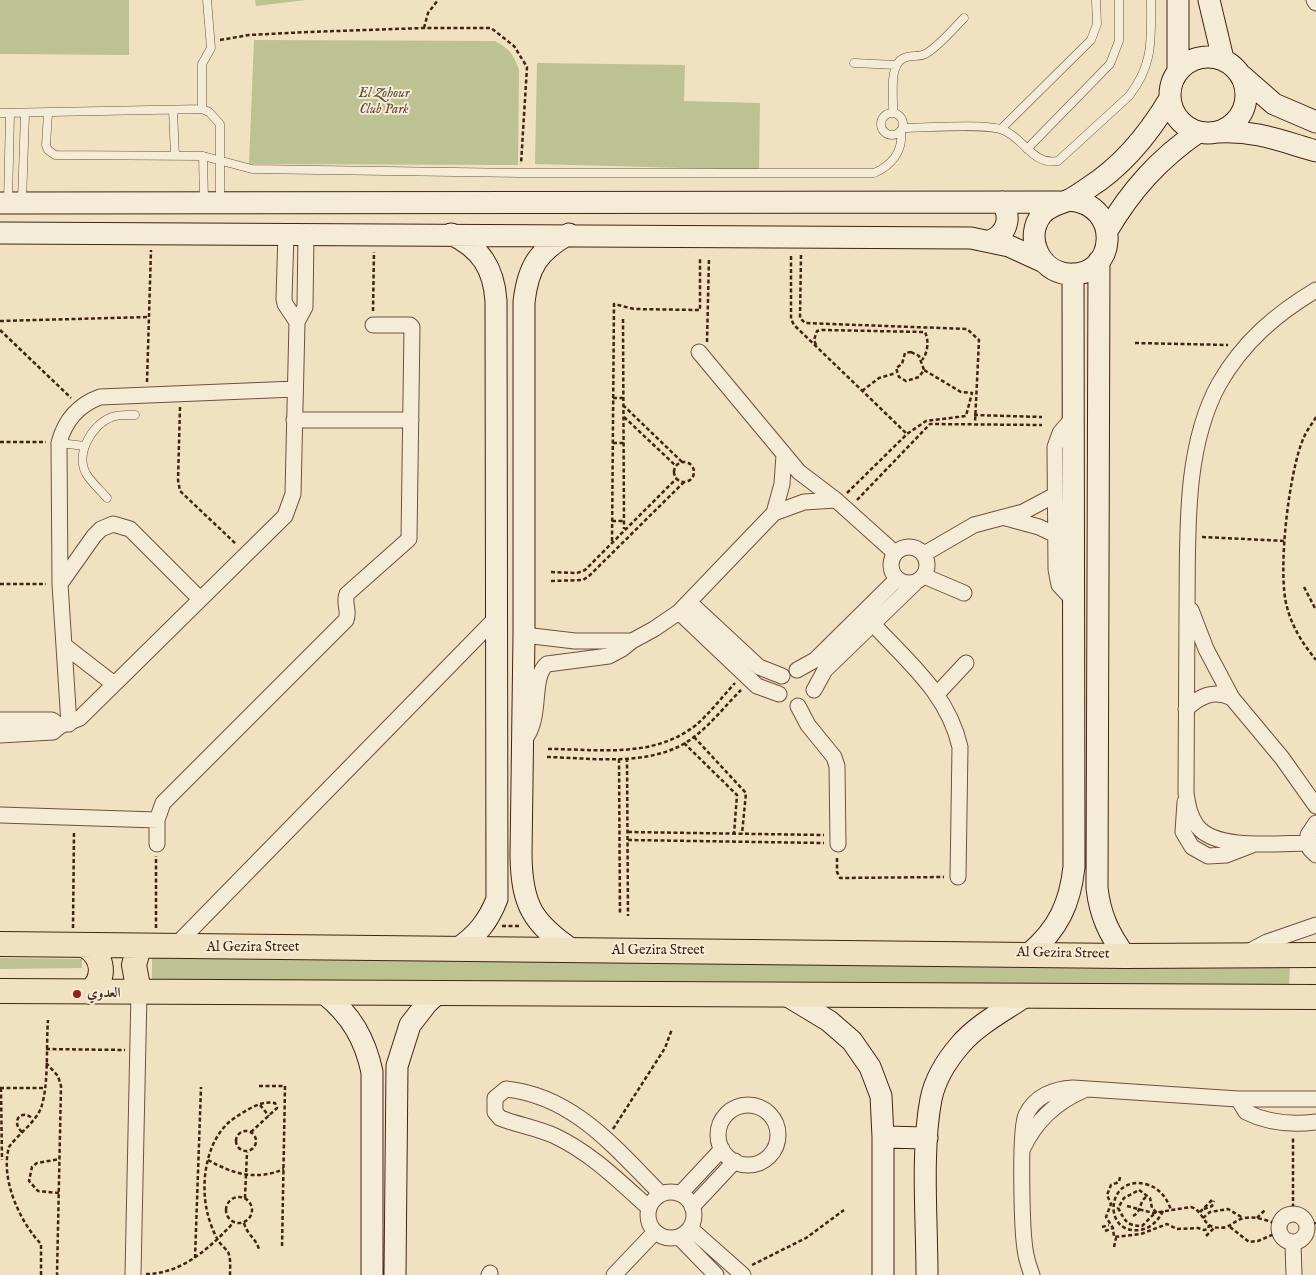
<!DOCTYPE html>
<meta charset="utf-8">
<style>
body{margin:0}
canvas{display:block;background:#f0e1c1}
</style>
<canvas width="1316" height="1275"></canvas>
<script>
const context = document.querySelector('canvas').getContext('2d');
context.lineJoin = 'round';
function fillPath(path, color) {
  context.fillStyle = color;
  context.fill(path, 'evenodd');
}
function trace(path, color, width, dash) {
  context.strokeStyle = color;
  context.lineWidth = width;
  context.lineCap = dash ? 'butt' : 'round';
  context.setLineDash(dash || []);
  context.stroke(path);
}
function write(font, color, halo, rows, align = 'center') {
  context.font = font + ' "IM FELL English",Amiri,serif';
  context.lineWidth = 4;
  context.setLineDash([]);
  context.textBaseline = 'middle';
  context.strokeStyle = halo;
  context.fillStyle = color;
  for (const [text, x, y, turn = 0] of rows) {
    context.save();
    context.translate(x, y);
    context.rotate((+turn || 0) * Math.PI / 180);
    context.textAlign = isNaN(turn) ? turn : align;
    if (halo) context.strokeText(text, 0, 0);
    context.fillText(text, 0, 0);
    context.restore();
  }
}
fillPath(new Path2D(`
 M0 0H129V55L0 54Z
 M255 0H306L256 6Z
 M254 40 495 41C509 48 514 55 519 70L518 165 249 164Z
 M537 63 685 65 684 101 760 103 759 170 535 164Z
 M152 955 1290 967 1289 985 642 981H152Z
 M0 958 82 959V968L0 969Z`), '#bcc291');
const lane = new Path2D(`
 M854 63 896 65
 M202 109V64L211 48 207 0
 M173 110 175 156
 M881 124a11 11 0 1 1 22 0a11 11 0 1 1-22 0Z
 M0 113 202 109 209 112 220 124V201
 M48 113 46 145 48 150 55 155 203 156 252 169 521 173H874C892 165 903 151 901 132
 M893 113C894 99 888 64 904 58 912 54 920 58 927 53 941 44 953 29 964 18
 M903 128C925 128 986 123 1003 130 1024 138 1033 166 1058 161L1129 96C1154 64 1151 39 1151 0
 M1001 129 1091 40 1097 24 1096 0
 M1027 149 1110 64 1119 41V0
 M203 156 204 201
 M22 201 25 114
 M8 202 10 114
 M59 443 85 446
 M107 498C101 491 92 483 87 475 74 455 92 424 112 417 118 414 128 415 135 415`);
const street = new Path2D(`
 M1314 0 1316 3
 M286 233 284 299 285 304 297 322
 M699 352 799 472 836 500 895 553
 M1072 419 1060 433 1055 447 1056 569 1059 585 1073 600
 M294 420H411
 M774 513 782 484 784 455
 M1006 518 1039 527 1056 535
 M891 565a18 18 0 1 1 36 0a18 18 0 1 1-36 0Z
 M924 554 974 525 1023 512 1055 495
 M924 576 964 593
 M60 584 94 536 101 529 113 524 130 529 200 599
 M689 602 759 667 782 676
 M1191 610 1206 649 1232 698 1282 758 1316 806
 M679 612 757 686 779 694
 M873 624C909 663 948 694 960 747L958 877
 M524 635 575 641H632
 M65 646 114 684
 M797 670 815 660 897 579
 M814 690 825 670 915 583
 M938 693 966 663
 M798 706 808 725 834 757 837 766 838 844
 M1186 709C1200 696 1214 689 1232 698
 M0 720H52L60 726 53 732 0 735
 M69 724 60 584 59 443C65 420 78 405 100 397L295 389
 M60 726 80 718 285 516 293 494 297 322 305 307 306 234
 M524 740C543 718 530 678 547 664L609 656 622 649 632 641 654 629 679 612 774 513 804 502 836 500
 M1185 802 1183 832 1192 847 1208 856 1226 855 1252 845
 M0 815 157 820
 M1316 823 1308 835 1310 849 1316 855
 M1308 843C1279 843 1216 851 1197 826 1189 815 1188 805 1186 793 1186 733 1187 672 1187 611 1188 538 1183 449 1219 384 1243 342 1276 314 1316 290
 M157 844V820L163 803 346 620C350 610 343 603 347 594L409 539 412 327 410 325H373
 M174 947 497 617
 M1246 953 1267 942 1316 925
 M1238 1099 1246 1112C1268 1123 1292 1125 1316 1122
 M718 1135a30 30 0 1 1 60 0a30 30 0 1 1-60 0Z
 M1023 1148C1036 1120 1056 1102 1084 1090
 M648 1215a23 23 0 1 1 46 0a23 23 0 1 1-46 0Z
 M680 1194 722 1149
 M692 1207 735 1161
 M649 1208C619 1181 591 1153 555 1136 537 1128 518 1125 500 1118L495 1112V1098L506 1089C574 1096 616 1149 661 1194
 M1279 1228a14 14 0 1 1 28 0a14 14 0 1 1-28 0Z
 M690 1228 743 1275
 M679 1237 716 1275
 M1293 1243 1294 1275
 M133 1274 139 992
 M489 1275 490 1273
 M614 1275 655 1232
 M1032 1275C1029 1267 1026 1258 1025 1249 1022 1229 1019 1130 1026 1115 1035 1096 1054 1089 1073 1088L1238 1099H1316`);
const secondary = new Path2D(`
 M1178 0V70
 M1209 0 1223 59
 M1170 95a38 38 0 1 1 76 0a38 38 0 1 1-76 0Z
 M1242 76 1274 104 1316 122
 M1218 132C1255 130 1281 141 1316 151
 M1069 200C1123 204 1117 278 1068 274 1039 271 1024 237 1042 214 1050 205 1059 204 1069 200 1075 197 1082 192 1088 188 1123 166 1148 135 1169 100
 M0 203 1059 202
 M1107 231C1131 190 1159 159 1198 132
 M0 233 971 238 1009 246 1044 262
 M451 234C481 248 494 269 496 301L497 899C488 922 477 935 457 949
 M569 234C538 251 528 267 524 302V635L521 856C522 905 532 923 574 951
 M990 241C1007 234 1012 218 1002 202
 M1099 261 1097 888C1100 915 1109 934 1125 956
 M1030 953C1058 929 1070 904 1074 867L1073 274
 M325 994C351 1015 365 1039 372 1072V1275
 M786 995 829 1021 852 1041 870 1067 881 1096 883 1137V1275
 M883 1137 927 1138
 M395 1275 397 1066 410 1025 427 1003 438 993
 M927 1275C927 1221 921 1151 931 1099 935 1080 947 1060 960 1045 977 1025 1002 1012 1024 997`);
const primary = new Path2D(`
 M0 944 1125 956 1316 955
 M86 946C104 957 106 978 90 992
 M0 991 1316 997
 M139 992 134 965 139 947`);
trace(lane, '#6e523f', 9);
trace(street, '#6e523f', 17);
trace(secondary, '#432314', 23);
trace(primary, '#432314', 26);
trace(new Path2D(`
 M424 28 428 13 438 0
 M220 40 249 35 308 32 424 28H491L514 46 527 67 521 164
 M801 255 800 318 805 323 967 329 979 340 975 423
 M791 256V319L794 325 907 434
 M373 311 374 252
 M623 319 624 529
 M0 321 148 317
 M0 330 71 398
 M707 342 709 258
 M1135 343 1228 345
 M816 345 814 340 817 331 822 330 925 332C929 340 928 353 922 360
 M911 352 919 356 924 370 919 377 906 381 899 377 896 368 902 364 905 353Z
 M147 382 151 250
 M862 391 879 378 896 373
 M613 398H623
 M623 405 682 462
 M180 407 178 480 180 491 236 544
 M974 415 1042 417
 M624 417 676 466
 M1316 417C1312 424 1307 430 1304 437 1289 470 1277 572 1287 607 1292 627 1303 644 1316 660
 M0 442H46
 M613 443H624
 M674 472a10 10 0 1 1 20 0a10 10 0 1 1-20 0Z
 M847 493 907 434 926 421 966 416 972 393 961 392 924 370
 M857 500 930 424 1042 425
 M612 521H624
 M1202 537 1286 541
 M612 541 614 304 634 309 700 310V257
 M551 572 577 573 585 570 677 478
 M551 581 583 580 589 576 684 482
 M0 584H46
 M1304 587 1316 610
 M694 737 746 793 742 834
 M684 743 737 795 734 834
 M548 749C598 749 653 759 696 725 710 713 722 697 735 683
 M547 757C594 758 654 768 694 737 711 724 726 705 741 690
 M627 758 628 916
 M619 759 620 914
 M628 832 824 835
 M628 840 824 843
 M837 858V872L840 878 944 877
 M502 926H521
 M73 928 74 831
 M156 928V856
 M46 1049 125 1050
 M46 1063 58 1076 61 1086 57 1275
 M259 1086H285L282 1248
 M0 1088H44
 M1 1088 2 1160
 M260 1105 269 1116
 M613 1129 665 1048 672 1029
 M236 1141a10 10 0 1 1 20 0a10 10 0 1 1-20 0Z
 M22 1132C10 1121 22 1108 33 1119
 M208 1160C233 1174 256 1181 284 1169
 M1120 1177 1119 1182 1111 1185 1107 1195 1111 1204 1106 1217 1113 1228 1114 1237 1141 1234 1167 1224 1177 1229 1198 1228 1204 1230 1208 1229 1209 1225
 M1139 1190 1150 1198 1152 1208 1156 1212 1142 1226C1126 1226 1125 1220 1118 1208L1124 1198Z
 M59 1193 38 1191 29 1181 32 1167 37 1163 60 1159
 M226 1210a13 13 0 1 1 26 0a13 13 0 1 1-26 0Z
 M245 1198 247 1152
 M1127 1206 1153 1213 1191 1207C1202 1210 1203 1224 1213 1227 1231 1231 1232 1220 1245 1218 1257 1216 1269 1221 1279 1225
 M1204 1209 1212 1206 1214 1201
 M1163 1211C1158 1221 1151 1228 1140 1230 1102 1235 1106 1175 1145 1184 1159 1187 1167 1198 1171 1210
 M1200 1212 1212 1200
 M1293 1214V1138
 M1133 1216C1142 1211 1139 1202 1146 1197
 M1203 1218 1210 1212 1228 1209 1243 1218
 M1257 1218 1266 1209
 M244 1223C247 1235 257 1239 259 1250
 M1308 1225 1316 1223
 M1102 1227 1109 1225
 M1230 1227 1249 1242 1258 1241 1279 1232
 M1105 1231 1113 1228
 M1206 1236 1215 1227
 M1114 1247 1116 1238
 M195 1258 201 1087
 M752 1265 806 1238 844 1210
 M146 1274C182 1274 211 1247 234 1222
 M41 1275V1244C20 1222 0 1179 9 1147 18 1134 35 1123 41 1108 49 1085 46 1046 48 1020
 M230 1275C230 1268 231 1258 228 1252 225 1248 220 1244 218 1240 213 1232 209 1220 207 1211 200 1180 207 1135 236 1117 247 1110 261 1100 275 1103L277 1108 251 1132`), '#432314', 2.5, [4, 2.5]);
trace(lane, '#f5ecd7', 8);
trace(street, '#f5ecd7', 15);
trace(secondary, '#f5ecd7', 21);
trace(primary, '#f0e1c1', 24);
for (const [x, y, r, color] of [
 [77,994,5,"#8f2418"]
]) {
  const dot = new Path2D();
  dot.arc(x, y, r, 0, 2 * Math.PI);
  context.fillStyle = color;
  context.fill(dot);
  trace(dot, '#f5ecd7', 2);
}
write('italic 14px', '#614b33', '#f5ecd7', [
 ["El Zohour",384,94],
 ["Club Park",384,110]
]);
write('14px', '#432314', '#f5ecd7', [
 ["Al Gezira Street",253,948],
 ["Al Gezira Street",658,951],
 ["Al Gezira Street",1063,954,1]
]);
write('bold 14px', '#432314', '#f5ecd7', [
 ["العدوي",87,994]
], 'left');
</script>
